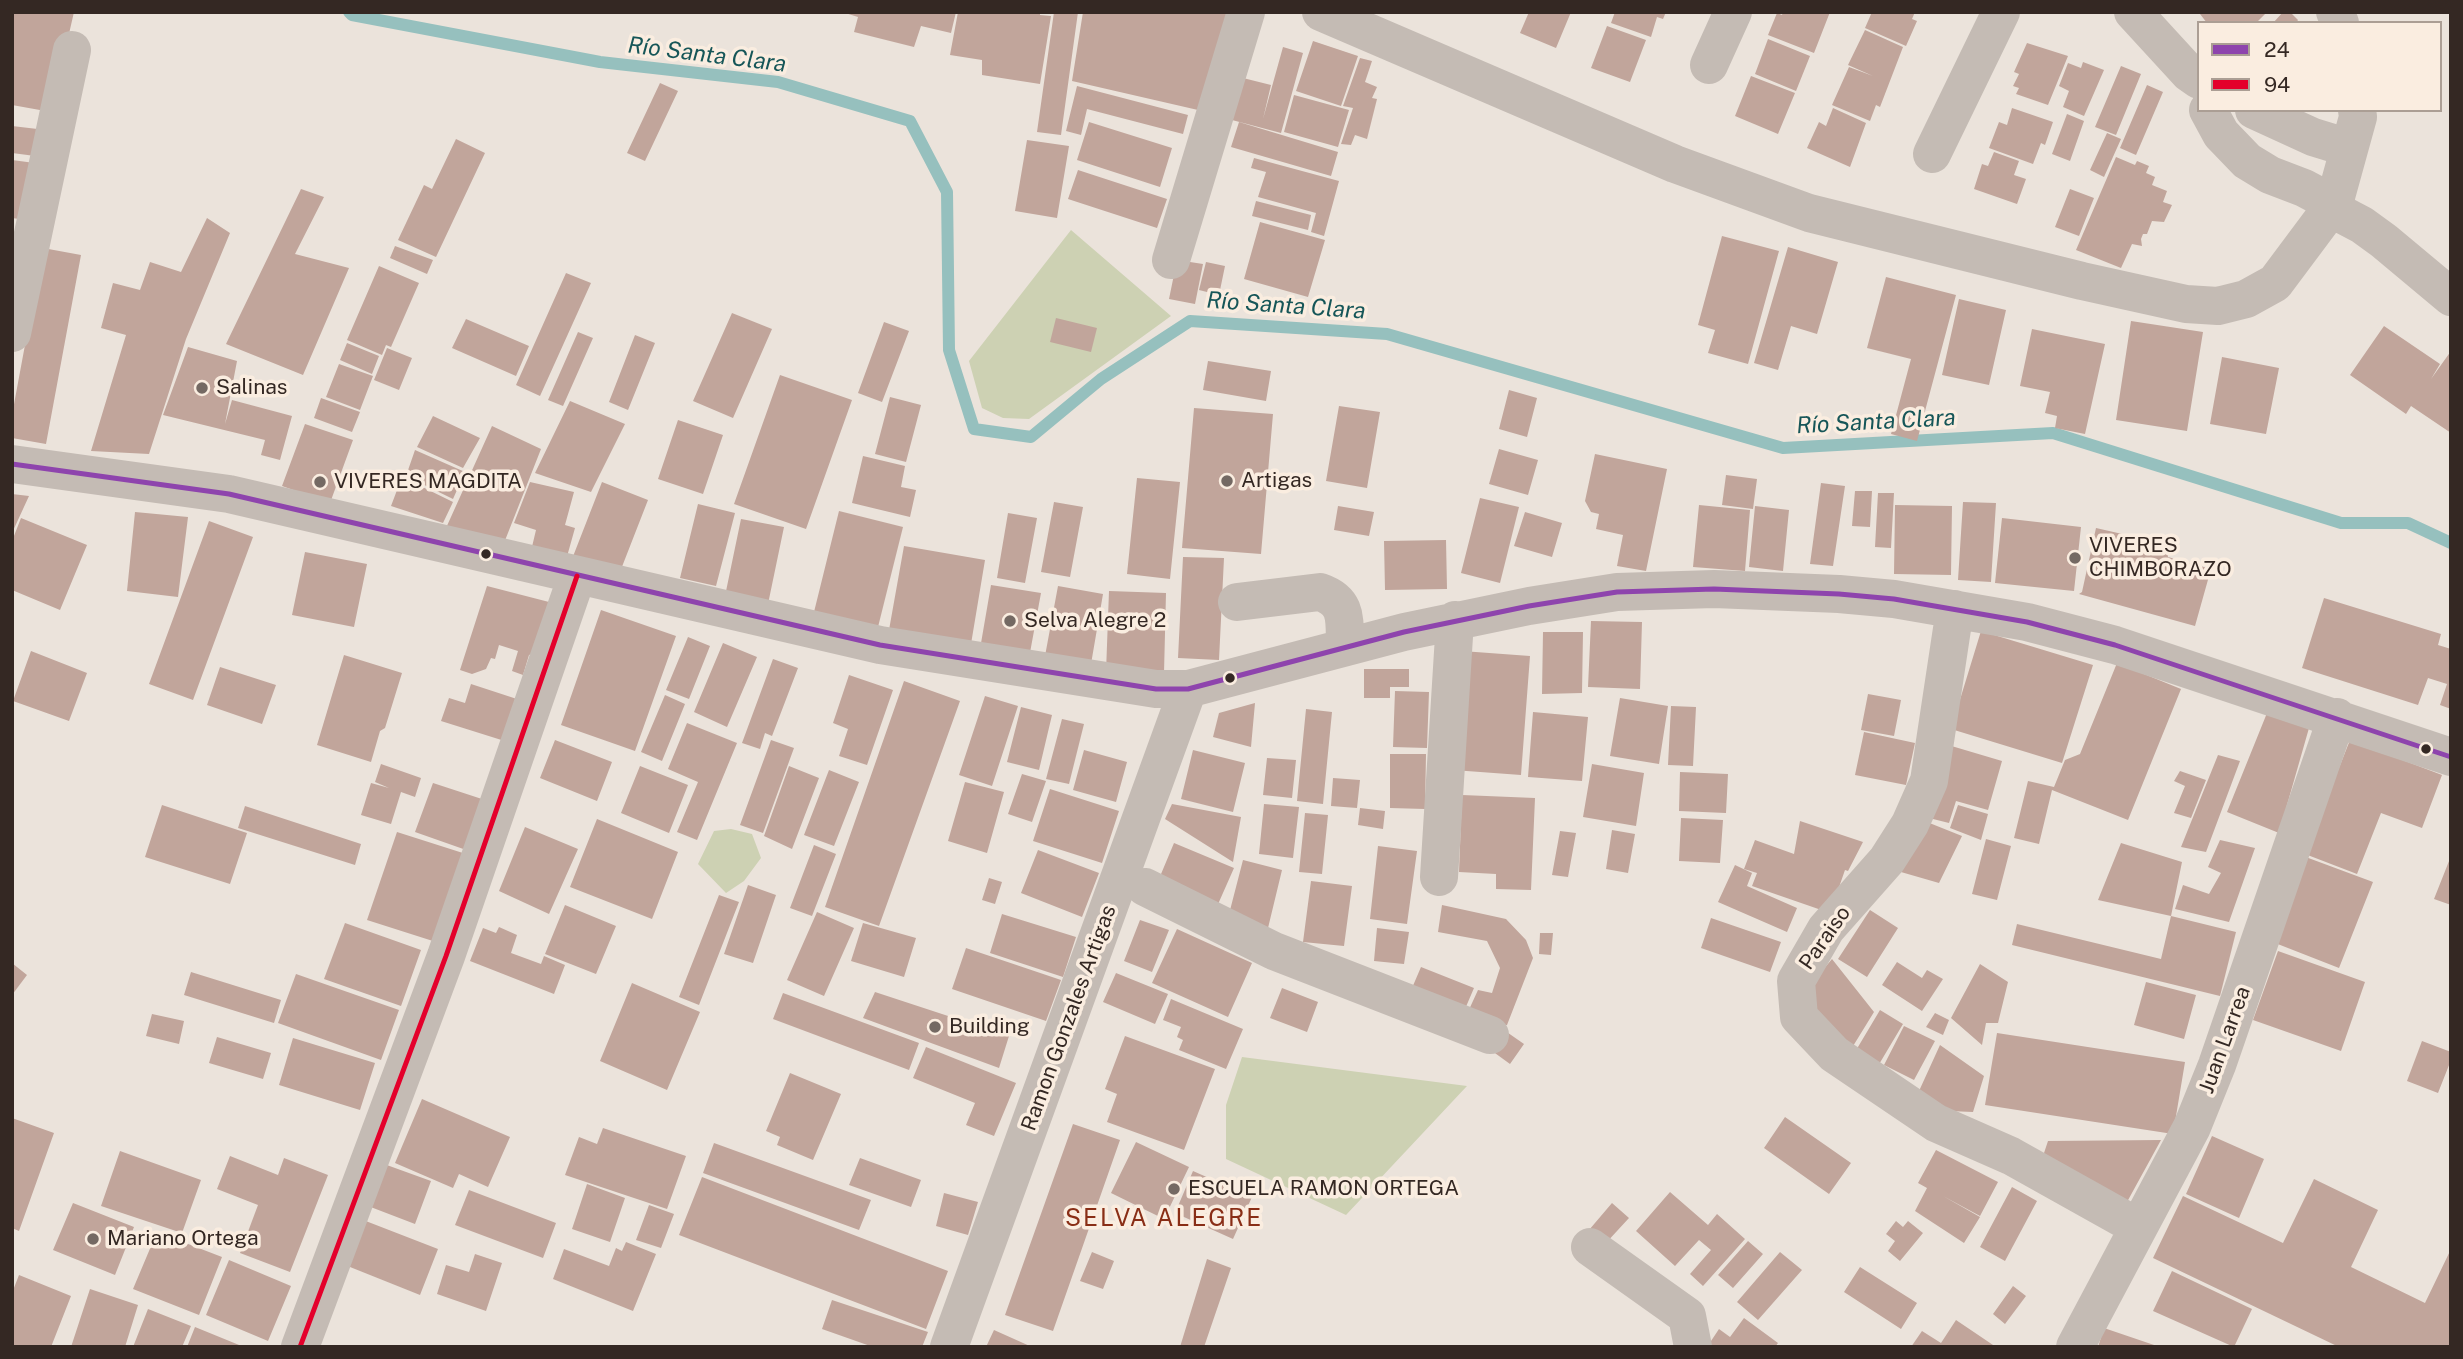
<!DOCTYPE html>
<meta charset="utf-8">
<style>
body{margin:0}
#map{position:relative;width:2463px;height:1359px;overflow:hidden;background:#ebe3db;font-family:"Public Sans",sans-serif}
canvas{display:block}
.frame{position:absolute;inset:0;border:14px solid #342823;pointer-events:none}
.legend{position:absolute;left:2197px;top:21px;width:245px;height:91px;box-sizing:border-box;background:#faede0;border:2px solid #ab9e94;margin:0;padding:9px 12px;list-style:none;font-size:21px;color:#342823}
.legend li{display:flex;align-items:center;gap:14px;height:35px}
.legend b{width:35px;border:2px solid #ab9e94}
</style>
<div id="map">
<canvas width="2463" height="1359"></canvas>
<div class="frame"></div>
<ul class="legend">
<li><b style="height:9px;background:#8e44ad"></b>24</li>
<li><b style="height:9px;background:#e4002b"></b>94</li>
</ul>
</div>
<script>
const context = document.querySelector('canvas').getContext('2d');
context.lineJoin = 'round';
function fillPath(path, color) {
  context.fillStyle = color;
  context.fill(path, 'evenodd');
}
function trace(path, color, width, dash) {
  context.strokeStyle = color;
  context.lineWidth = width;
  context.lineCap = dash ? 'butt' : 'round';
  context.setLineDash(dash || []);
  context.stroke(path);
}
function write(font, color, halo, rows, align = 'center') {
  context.font = font + ' "Public Sans",sans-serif';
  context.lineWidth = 7;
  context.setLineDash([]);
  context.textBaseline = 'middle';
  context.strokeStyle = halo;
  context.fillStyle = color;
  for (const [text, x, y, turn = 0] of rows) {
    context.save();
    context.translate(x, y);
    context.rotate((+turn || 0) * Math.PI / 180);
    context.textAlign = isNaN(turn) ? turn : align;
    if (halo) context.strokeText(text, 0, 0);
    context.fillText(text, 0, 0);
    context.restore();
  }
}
fillPath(new Path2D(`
 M1071 230 1171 316 1029 419 1003 418 982 408 969 361Z
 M731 829 752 834 761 858 744 881 726 893 698 864 714 831Z
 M1242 1057 1467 1086 1346 1215 1226 1159V1105Z`), '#cdd1b3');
trace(new Path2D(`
 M349 12 352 15 600 62 778 82 910 121 947 192 949 350 974 429 1031 437 1101 379 1190 321 1387 334 1783 448 2053 433 2341 523H2408L2451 543`), '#96c0be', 12);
fillPath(new Path2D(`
 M12 12H74L51 112 12 105Z
 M842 12H956L951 33 921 26 914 47 854 32 858 17Z
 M958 12H1040V15L1051 16 1040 84 982 75V60L950 55Z
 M1054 12H1078L1061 135 1037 132Z
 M1083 12H1231L1198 110 1072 81Z
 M1529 12H1571L1556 48 1520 33Z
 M1615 12H1666L1663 19 1657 17 1651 37 1611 23Z
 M1783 12H1830L1814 53 1768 35 1777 13 1782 15Z
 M1872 12H1915L1912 19 1917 21 1906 46 1865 28Z
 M2202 12H2267L2256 23H2207L2200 14Z
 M2283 12H2290L2298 20 2296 23H2273Z
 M1607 26 1646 40 1630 82 1591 68Z
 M1865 30 1903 47 1880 107 1876 105 1870 121 1832 105 1849 67 1873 76 1848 65Z
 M1768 39 1810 56 1796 91 1755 74Z
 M1313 41 1358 56 1341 106 1296 91Z
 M2027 43 2068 56 2048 105 2016 94 2019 88 2013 86 2019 74 2014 72Z
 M1283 47 1303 53 1281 133 1232 120 1243 78 1271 85 1263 119Z
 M1360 58 1372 61 1365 82 1377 87 1372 98 1377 99 1367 139 1355 135 1351 145 1341 144 1353 108 1343 106Z
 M2083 62 2104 70 2084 116 2063 107 2069 91 2059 86 2068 63 2081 68Z
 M2121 66 2141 74 2116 135 2095 127Z
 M1751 76 1795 93 1778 134 1735 116Z
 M660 83 678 91 645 161 627 153Z
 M2147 85 2163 92 2136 155 2120 148Z
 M1077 86 1188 115 1183 134 1087 109 1081 135 1066 131Z
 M1294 95 1349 110 1338 147 1284 132Z
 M1833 108 1866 123 1850 167 1807 148 1819 122 1826 126Z
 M2012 108 2053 122 2045 145 2041 143 2033 164 1989 148 1999 122 2007 125Z
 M2067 114 2084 121 2070 161 2052 154Z
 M1089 122 1172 148 1160 187 1077 160Z
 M1239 122 1338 152 1331 176 1231 147Z
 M12 126 46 130 43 157 12 153Z
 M2107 133 2121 139 2104 177 2090 170Z
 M456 139 485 153 436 257 398 240 424 185 432 189Z
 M1027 140 1069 146 1057 218 1015 211Z
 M1994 152 2019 161 2014 175 2026 179 2017 204 1974 189 1982 164 1988 166Z
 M2116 157 2135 165 2137 161 2149 166 2146 173 2155 177 2152 185 2167 191 2163 202 2172 205 2164 222 2152 221 2147 234H2143L2141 239 2142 246 2132 244 2121 268 2076 250Z
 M1254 158 1339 181 1324 236 1311 232 1316 213 1258 197 1266 172 1251 168Z
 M12 160 42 164 33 221 12 218Z
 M1078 170 1167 199 1157 228 1068 199Z
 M301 189 324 197 295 254 349 268 303 375 226 344Z
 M2070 189 2094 198 2079 236 2055 227Z
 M1256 201 1311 215 1308 230 1252 216Z
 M207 218 230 233 186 339 149 454 91 451 126 335 101 328 113 283 140 290 150 262 181 272Z
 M1260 222 1325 240 1308 297 1244 279Z
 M1722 236 1779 251 1748 364 1708 353 1715 330 1698 325Z
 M395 246 433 260 427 274 390 258Z
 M1788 247 1838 262 1817 334 1791 326 1778 370 1754 363Z
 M43 248 81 255 46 444 12 438V415Z
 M1177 260 1203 264 1195 304 1169 299Z
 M1206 262 1225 266 1219 295 1199 290Z
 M379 266 419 283 391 347 386 345 382 355 347 340Z
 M566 273 591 283 540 396 516 385Z
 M1886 277 1956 295 1917 441 1891 434 1911 359 1867 348Z
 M1959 299 2006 310 1989 385 1942 375Z
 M732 313 772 329 733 418 693 401Z
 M1056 318 1097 328 1091 352 1050 342Z
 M466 319 529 346 516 376 452 348Z
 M2131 321 2203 332 2187 431 2116 420Z
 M884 322 909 331 882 402 858 393Z
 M2384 326 2440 364 2431 379 2451 351V433L2411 406 2406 414 2350 375Z
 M2032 329 2105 344 2085 434 2055 428 2057 416 2045 413 2050 392 2020 386Z
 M578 332 593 338 563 406 548 400Z
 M635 335 655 343 628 410 609 402Z
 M347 343 379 356 372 374 340 360Z
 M188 347 237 361 225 424 232 400 292 416 280 460 261 455 265 440 163 415Z
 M387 348 412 358 399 390 374 380Z
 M2222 357 2279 368 2266 434 2210 424Z
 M1208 361 1271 371 1266 401 1203 390Z
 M339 364 373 376 360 410 326 397Z
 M780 375 852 400 806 529 734 504Z
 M1509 390 1537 398 1527 437 1499 429Z
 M890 397 921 405 906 462 875 454Z
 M321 398 360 412 352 432 314 418Z
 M570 401 625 424 591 492 535 473Z
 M1339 406 1380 412 1367 488 1326 481Z
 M1194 408 1273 414 1261 554 1182 548Z
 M433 416 480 438 463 468 417 447Z
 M678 420 723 435 703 494 658 479Z
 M305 424 353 440 330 503 282 486Z
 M492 426 541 449 504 543 446 528Z
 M1499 449 1538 460 1528 495 1489 484Z
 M415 450 465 472 453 499 406 476Z
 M1595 454 1667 469 1646 571 1617 566 1623 535 1596 529 1599 514 1591 512 1585 501Z
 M863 456 905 466 901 487 916 490 910 517 852 503Z
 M1726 475 1757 479 1753 509 1722 505Z
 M402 477 453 502 443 523 391 506Z
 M1137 478 1180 482 1170 579 1127 574Z
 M530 482 574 492 565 525 575 528 566 560 531 551 536 530 514 523Z
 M602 482 648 500 618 577 572 559Z
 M1821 483 1845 486 1833 566 1810 564Z
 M1855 491H1872L1870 527 1852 526Z
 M1878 493H1894L1891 548 1875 547Z
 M12 494 29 496 12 533Z
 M1480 498 1519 507 1500 583 1461 573Z
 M1054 502 1083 507 1070 577 1041 572Z
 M1963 502 1996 503 1991 582 1958 580Z
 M698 504 735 513 716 586 680 578Z
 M1699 505 1750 510 1745 571 1693 567Z
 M1895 505 1952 506 1951 575 1894 574Z
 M1338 506 1374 512 1369 536 1334 530Z
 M1755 506 1789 510 1783 571 1749 567Z
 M839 511 903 527 878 627 814 612Z
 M135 512 188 517 178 597 127 591Z
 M1525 512 1562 523 1552 557 1514 546Z
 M1008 513 1037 518 1025 583 997 578Z
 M21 518 87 545 60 610 12 590V541Z
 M2002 518 2081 527 2074 591 1995 583Z
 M741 519 784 527 768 604 725 596Z
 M209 521 253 537 193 700 149 684Z
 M2096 528 2166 544 2168 557 2211 569 2195 626 2079 594 2082 592Z
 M1446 540 1447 589 1385 590 1384 541Z
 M904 546 985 560 971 644 889 630Z
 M305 552 367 564 354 627 292 615Z
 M1183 557 1224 558 1219 660 1178 658Z
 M991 585 1041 593 1029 658 980 649Z
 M487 586 549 602 546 650 529 655 523 675 512 671 518 651 499 645 495 659 491 658 486 669 472 674 460 670Z
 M1058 586 1103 594 1091 664 1045 656Z
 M1109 591 1166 593 1164 673 1106 672Z
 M2324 598 2441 634 2438 645 2451 649V709L2440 705 2447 684 2428 678 2418 705 2302 668Z
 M601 610 676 636 635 751 561 725Z
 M1591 621 1642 622 1640 689 1588 687Z
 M1981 631 2093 665 2062 763 1951 729Z
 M1543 632H1583L1582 693 1542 694Z
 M688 637 710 646 689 699 666 690Z
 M723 643 757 657 727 727 694 712Z
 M31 651 87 673 69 721 13 701Z
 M1462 651 1530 656 1521 775 1453 770Z
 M344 655 402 673 385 728 380 731 371 762 317 745Z
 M773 659 798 668 772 736 765 733 760 749 742 743Z
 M2117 663 2181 689 2128 820 2052 790 2039 844 2014 838 2028 781 2054 787 2065 760 2080 754Z
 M220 667 276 685 262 724 207 705Z
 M1364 669H1409V687H1390V698H1364Z
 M849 675 893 690 867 765 839 756 848 729 833 723Z
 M904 681 960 701 879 926 825 907Z
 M471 684 523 701 511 743 441 721 449 698 465 703Z
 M1395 691 1429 692 1427 748 1393 747Z
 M1868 694 1901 700 1894 736 1861 730Z
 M665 695 685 704 662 761 641 752Z
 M985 696 1018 706 992 786 959 775Z
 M1620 698 1668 706 1659 764 1610 756Z
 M1255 703 1251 747 1213 737 1219 713Z
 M1671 706 1696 707 1693 766 1668 765Z
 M1021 707 1052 715 1039 770 1007 762Z
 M1306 709 1332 712 1323 804 1297 801Z
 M1533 712 1588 717 1582 781 1528 777Z
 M2267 713 2309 728 2279 833 2227 812Z
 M1062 719 1084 724 1069 784 1046 779Z
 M687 723 737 743 697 840 677 832 698 782 668 769Z
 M1864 732 1915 743 1906 785 1855 775Z
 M555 740 612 762 597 801 540 778Z
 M771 740 794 748 763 833 740 825Z
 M2350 740 2442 775 2422 828 2381 813 2357 874 2305 854Z
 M1938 742 2002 761 1988 810 1956 801 1949 823 1917 815Z
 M1084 750 1127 762 1116 802 1073 790Z
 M1193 750 1245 763 1233 812 1181 799Z
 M1390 754H1426L1425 809 1390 808Z
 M2218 755 2240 761 2206 852 2181 847Z
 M1267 758 1296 760 1292 798 1263 795Z
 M381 764 421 778 415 797 401 792 391 824 361 815 371 783 389 788 375 782Z
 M1592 764 1644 773 1636 826 1583 817Z
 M640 766 688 785 669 833 621 813Z
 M789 766 819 778 792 849 764 836Z
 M829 770 859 782 834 846 804 835Z
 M2180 771 2206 780 2191 818 2174 813 2185 786 2174 781Z
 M1680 772 1728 774 1726 813 1679 811Z
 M1022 774 1046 781 1032 822 1008 814Z
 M1333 778 1360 780 1357 808 1331 806Z
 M965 782 1004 792 987 853 948 841Z
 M433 783 488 801 469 851 415 832Z
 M1050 789 1119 811 1102 863 1033 841Z
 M1462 795 1535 798 1531 890 1496 889V874L1459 872Z
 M1172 804 1241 817 1233 862 1165 819Z
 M1264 804 1299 807 1293 858 1259 854Z
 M162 805 247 833 230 884 145 857Z
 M1958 805 1988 814 1981 840 1950 828Z
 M245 806 361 844 355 865 238 828Z
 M1360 808 1385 811 1383 829 1358 825Z
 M1305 813 1328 815 1322 874 1299 872Z
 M1681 818 1723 820 1720 863 1679 861Z
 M597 819 678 852 652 919 570 887Z
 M1922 820 1962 836 1939 883 1894 870Z
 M1800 821 1863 842 1848 871 1845 870 1830 913 1752 886 1757 873 1744 869 1755 840 1794 854Z
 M525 827 578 849 549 914 499 891Z
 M1612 830 1635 834 1628 873 1606 869Z
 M1560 831 1576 833 1568 877 1552 875Z
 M397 832 466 854 436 942 367 920Z
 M1986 839 2011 846 1997 900 1972 894Z
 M2220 840 2255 848 2229 922 2175 909 2183 885 2209 894 2221 873 2208 867Z
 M1174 843 1234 868 1215 911 1156 886Z
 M2121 843 2182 862 2171 916 2098 900Z
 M814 845 836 854 812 916 790 908Z
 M1378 846 1417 851 1407 924 1370 919Z
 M1038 850 1099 873 1082 917 1021 893Z
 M2303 856 2373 882 2339 968 2270 941Z
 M2451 856V905L2434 899Z
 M1243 860 1282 870 1268 928 1228 918Z
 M1735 865 1752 873 1747 886 1797 908 1787 932 1718 902Z
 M989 878 1002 882 995 904 982 900Z
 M1311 881 1352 886 1344 946 1303 942Z
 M748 885 776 895 753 963 724 954Z
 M719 895 739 902 699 1005 679 997Z
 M565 905 616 926 596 974 545 954Z
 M1442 905 1506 919 1526 940 1533 958 1507 1025 1499 1026 1467 1014 1478 990 1492 993 1500 968 1487 941 1438 932Z
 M1870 910 1898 928 1867 977 1838 959Z
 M817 912 854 928 824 996 787 980Z
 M1002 914 1076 937 1063 977 990 953Z
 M2171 916 2236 932 2220 996 2012 945 2017 924 2161 959Z
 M1711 918 1781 942 1770 972 1701 948Z
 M1140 920 1169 930 1152 972 1124 961Z
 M345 923 421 950 401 1006 324 979Z
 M863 923 916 938 904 977 851 961Z
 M499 927 517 935 511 953 541 964 544 956 565 965 554 994 470 961 483 928 496 933Z
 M1377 928 1409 932 1404 964 1374 961Z
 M1177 929 1252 963 1228 1017 1152 983Z
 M1540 933H1553L1551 955 1539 954Z
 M966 948 1061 980 1046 1021 952 989Z
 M2278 951 2365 982 2341 1051 2253 1020Z
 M1832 959 1874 1012 1850 1051 1807 1002 1812 983Z
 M1897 962 1922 978 1927 970 1943 979 1922 1011 1882 985Z
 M12 963 27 975 12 995Z
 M1980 964 2008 982 1998 1023H1986L1982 1045 1951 1018Z
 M1421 967 1474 988 1465 1009 1412 988Z
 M191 972 281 1000 274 1023 184 995Z
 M1116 973 1168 994 1155 1024 1103 1002Z
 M296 974 399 1010 381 1060 278 1023Z
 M2146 982 2196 995 2184 1039 2134 1025Z
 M632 983 700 1012 667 1090 600 1061Z
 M1282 988 1318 1002 1307 1032 1270 1018Z
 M875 992 1009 1036 999 1068 863 1018Z
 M783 993 919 1043 909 1070 773 1019Z
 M1171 999 1243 1029 1226 1069 1179 1050 1183 1040 1177 1037 1181 1027 1163 1020Z
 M1880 1010 1903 1024 1878 1066 1855 1052Z
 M1935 1013 1949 1020 1943 1035 1926 1027Z
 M152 1014 184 1021 179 1044 146 1036Z
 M1904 1026 1935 1041 1914 1080 1884 1065Z
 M1501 1028 1524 1044 1510 1064 1488 1048Z
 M1997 1033 2185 1062 2173 1134 1985 1105Z
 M1125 1036 1215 1069 1184 1150 1107 1122 1117 1094 1105 1089Z
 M217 1037 271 1053 263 1079 209 1063Z
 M293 1038 375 1063 360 1110 279 1085Z
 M2422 1041 2451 1052V1060L2438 1093 2407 1081Z
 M1940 1045 1984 1076 1973 1112 1925 1110 1914 1102Z
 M926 1047 1016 1083 994 1136 966 1125 975 1103 913 1078Z
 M790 1073 841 1094 813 1160 777 1145 780 1137 766 1131Z
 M422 1099 510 1137 488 1187 459 1174 453 1188 395 1163Z
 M1785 1117 1851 1163 1829 1194 1764 1148Z
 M12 1118 54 1133 19 1231 12 1228Z
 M1073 1124 1120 1140 1053 1331 1005 1315Z
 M603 1128 686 1156 667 1209 565 1175 579 1137 597 1144Z
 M2212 1136 2264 1159 2239 1218 2186 1194Z
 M2161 1140 2127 1202 2040 1165 2048 1141Z
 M1136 1142 1189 1167 1164 1219 1111 1193Z
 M714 1143 871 1200 859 1230 703 1173Z
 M1936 1150 1998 1182 1980 1216 1943 1196 1980 1217 1964 1243 1915 1211 1927 1188 1918 1183Z
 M120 1151 201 1180 182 1233 101 1206Z
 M230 1156 278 1175 284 1158 328 1175 290 1272 240 1253 258 1205 217 1189Z
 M860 1158 921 1180 911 1207 849 1185Z
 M384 1164 431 1181 415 1224 368 1206Z
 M1193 1171 1252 1197 1233 1239 1175 1213Z
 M702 1177 948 1271 926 1329 679 1235Z
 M2314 1179 2378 1210 2351 1267 2425 1303 2451 1249V1347H2339L2153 1258 2183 1196 2283 1243Z
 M587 1184 625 1198 610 1242 572 1229Z
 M2012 1187 2037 1201 2005 1261 1980 1247Z
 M469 1190 556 1223 543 1258 455 1225Z
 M1670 1192 1708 1225 1717 1214 1745 1239 1703 1286 1690 1274 1711 1250 1699 1240 1675 1266 1636 1231Z
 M944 1193 978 1202 968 1235 936 1226Z
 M73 1203 134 1227 115 1275 53 1250Z
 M1612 1203 1629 1218 1605 1244 1589 1230Z
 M649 1205 674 1214 661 1248 636 1240Z
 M358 1218 438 1249 420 1295 340 1263Z
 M1896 1221 1903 1227 1908 1221 1923 1233 1900 1261 1888 1251 1895 1241 1886 1234Z
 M157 1232 222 1257 199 1315 133 1289Z
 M1748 1241 1763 1254 1733 1288 1718 1275Z
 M626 1242 656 1254 633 1311 553 1279 564 1249 609 1266 616 1248 622 1251Z
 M1092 1252 1114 1261 1103 1289 1080 1281Z
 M1780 1252 1802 1270 1758 1320 1737 1302Z
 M475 1254 502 1263 486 1311 437 1294 446 1265 469 1272Z
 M1207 1259 1231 1268 1204 1347H1180Z
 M229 1260 291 1286 268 1341 206 1315Z
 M1860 1267 1917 1303 1901 1329 1844 1292Z
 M2172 1271 2252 1309 2234 1347 2153 1311Z
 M19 1275 71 1296 51 1347H12V1293Z
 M2013 1286 2026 1296 2005 1324 1993 1314Z
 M90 1289 138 1305 125 1347H71Z
 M832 1300 928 1332 922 1347H873L822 1329Z
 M148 1309 191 1326 182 1347H133Z
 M1744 1318 1778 1343 1775 1347H1707L1719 1329 1730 1337Z
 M1956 1320 1996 1347H1911L1922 1331 1941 1343Z
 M195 1327 244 1347H187Z
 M2104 1328 2157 1346V1347H2098Z
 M994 1330 1032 1347H986Z`), '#c1a59b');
trace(new Path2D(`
 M1321 12 1675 164 1809 213 2082 281 2186 304 2218 306 2246 299 2275 283 2334 204 2358 117 2357 110
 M2133 12 2189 73 2199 80
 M2335 12 2340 23
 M1709 65 1733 12
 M2208 110 2221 134 2247 161 2270 175 2304 188 2334 204 2343 215 2362 225 2384 241 2451 297
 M2254 110 2313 137 2349 148
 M1932 154 2001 12
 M1171 260 1246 12
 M12 333 72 50
 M12 464 229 494 880 645 1156 689H1188L1404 632 1529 606 1617 592 1714 589 1839 594 1894 599 2027 622 2115 645 2451 757
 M1237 602 1320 592C1349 602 1344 621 1345 647
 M1955 609 1929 781 1910 824 1887 860 1826 929 1796 981 1799 1017 1834 1054 1936 1123 2011 1156 2138 1227
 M1439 877 1455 620
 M1145 887 1274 951 1490 1035
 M1590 1247 1687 1316 1693 1347
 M300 1347 446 956 577 576
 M949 1347 1188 689
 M2075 1347 2192 1127 2217 1065 2337 717`), '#c4bbb4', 38);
trace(new Path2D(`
 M12 464 229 494 880 645 1156 689H1188L1404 632 1529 606 1617 592 1714 589 1839 594 1894 599 2027 622 2115 645 2451 757`), '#8e44ad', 5);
trace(new Path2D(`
 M300 1347 446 956 577 576`), '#e4002b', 5);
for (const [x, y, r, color] of [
 [202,388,7,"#746963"],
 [1227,481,7,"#746963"],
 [320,482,7,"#746963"],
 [486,554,6,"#342823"],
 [2075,558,7,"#746963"],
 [1010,621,7,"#746963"],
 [1230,678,6,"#342823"],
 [2426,749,6,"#342823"],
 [935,1027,7,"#746963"],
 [1174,1189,7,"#746963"],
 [93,1239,7,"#746963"]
]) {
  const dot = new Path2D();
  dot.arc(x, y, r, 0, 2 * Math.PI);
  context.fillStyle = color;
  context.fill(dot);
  trace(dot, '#faede0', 2.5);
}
write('21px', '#342823', '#faede0', [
 ["Salinas",216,388],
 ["Artigas",1241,481],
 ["VIVERES MAGDITA",334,482],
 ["VIVERES",2089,546],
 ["CHIMBORAZO",2089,570],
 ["Selva Alegre 2",1024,621],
 ["Building",949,1027],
 ["ESCUELA RAMON ORTEGA",1188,1189],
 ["Mariano Ortega",107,1239]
], 'left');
write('21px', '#342823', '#faede0', [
 ["Paraiso",1825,938,-55],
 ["Ramon Gonzales Artigas",1069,1018,-70],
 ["Juan Larrea",2225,1040,-70]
]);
write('italic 23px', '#165658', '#faede0', [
 ["Río Santa Clara",707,55,7],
 ["Río Santa Clara",1286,306,4],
 ["Río Santa Clara",1876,422,-3]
]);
context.letterSpacing = '2px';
write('24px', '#892e16', '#faede0', [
 ["SELVA ALEGRE",1164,1219]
]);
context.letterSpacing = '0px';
</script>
